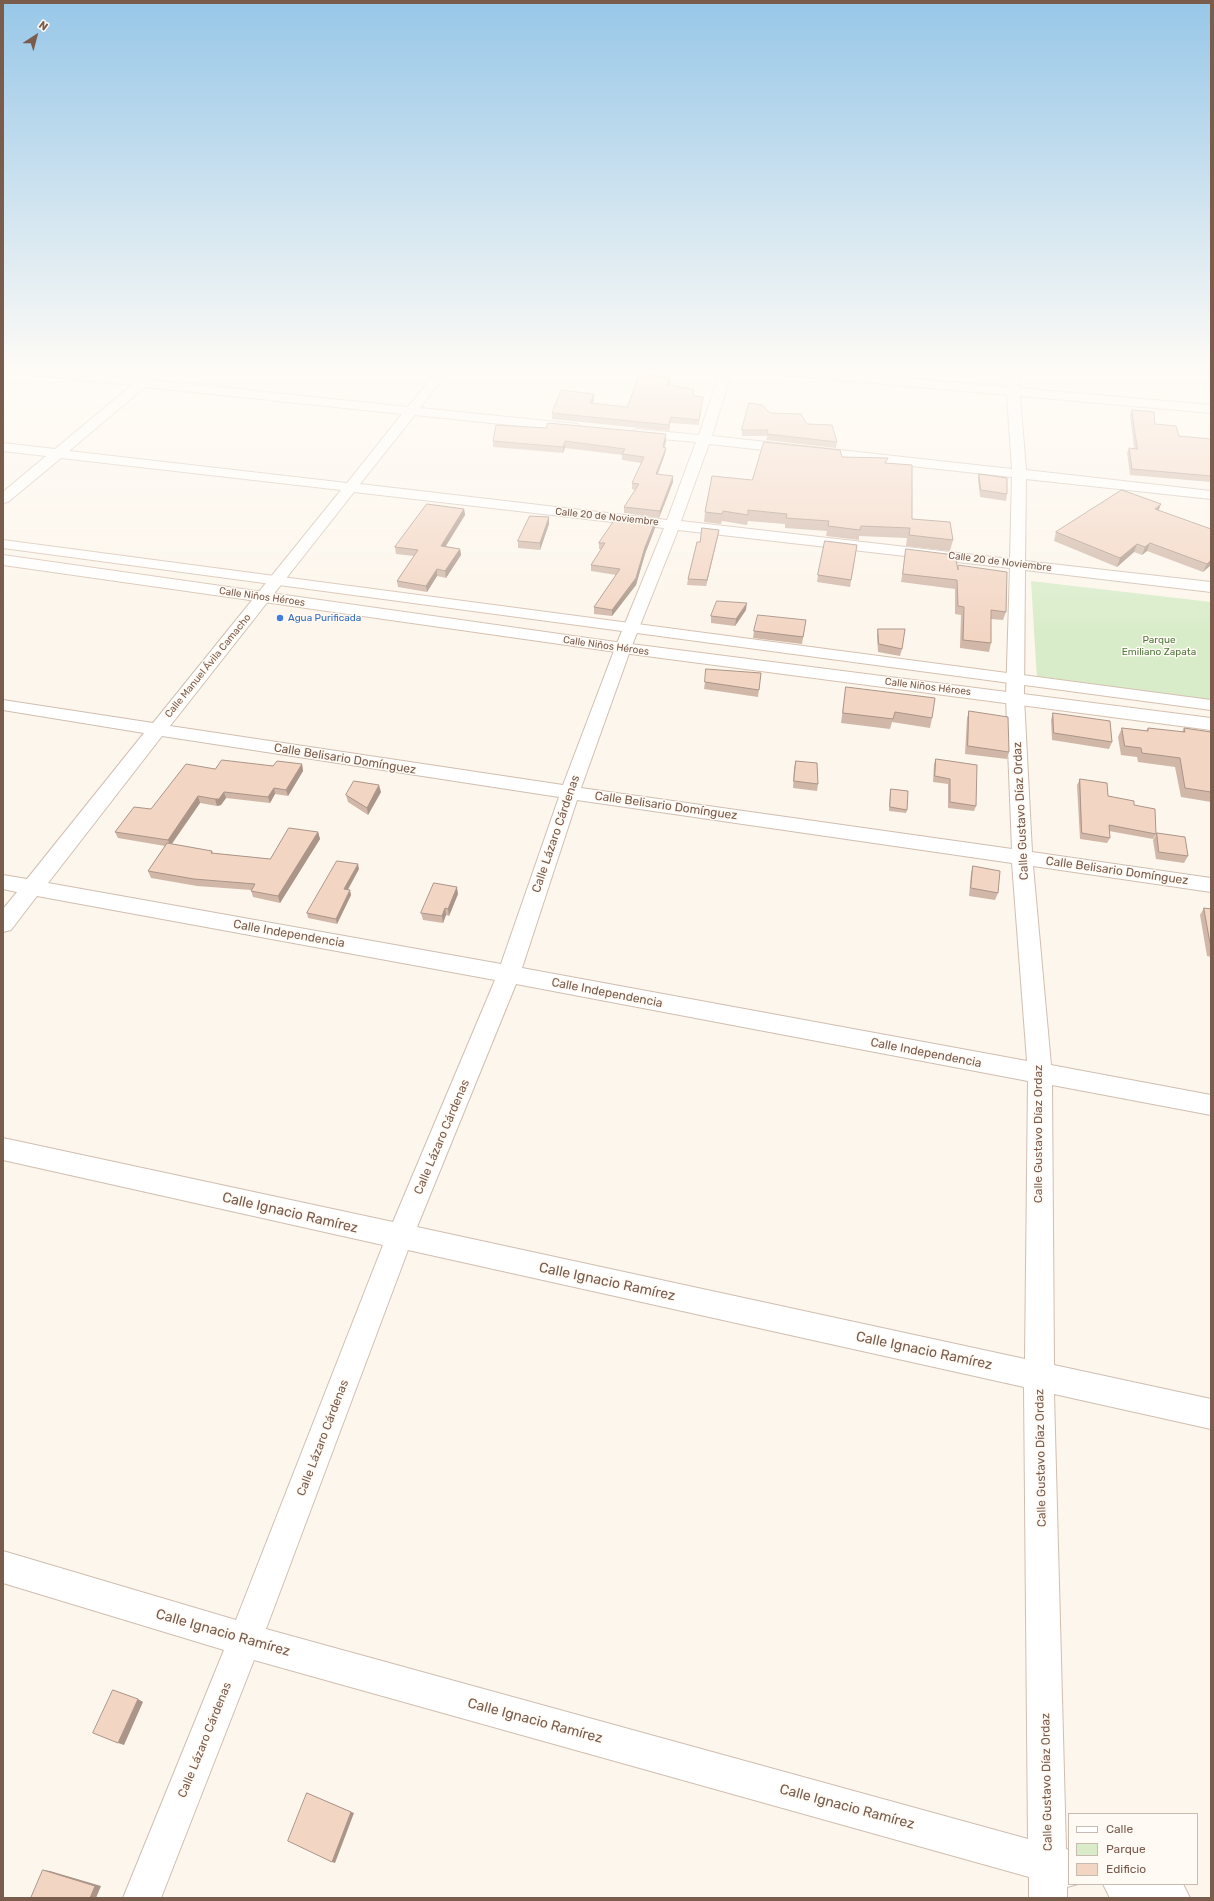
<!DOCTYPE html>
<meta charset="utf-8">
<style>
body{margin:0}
#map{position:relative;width:1214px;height:1901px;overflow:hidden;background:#fdf6ec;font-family:Rubik,sans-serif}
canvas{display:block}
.frame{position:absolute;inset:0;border:4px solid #7a5c4d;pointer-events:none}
.legend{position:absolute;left:1068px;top:1813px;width:130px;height:72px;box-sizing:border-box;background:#fffaf3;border:1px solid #cabbb1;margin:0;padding:5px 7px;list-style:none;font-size:12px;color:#7a5c4d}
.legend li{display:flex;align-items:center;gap:8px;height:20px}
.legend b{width:20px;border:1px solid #cabbb1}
.north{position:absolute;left:16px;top:16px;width:40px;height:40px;-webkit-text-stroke:3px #fffaf3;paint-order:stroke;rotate:36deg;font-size:11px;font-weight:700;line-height:16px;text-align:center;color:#7a5c4d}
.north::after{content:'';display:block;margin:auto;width:14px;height:18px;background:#7a5c4d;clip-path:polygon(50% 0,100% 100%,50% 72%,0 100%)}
</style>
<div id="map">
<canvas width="1214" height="1901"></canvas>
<div class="frame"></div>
<ul class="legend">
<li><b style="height:5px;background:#fff"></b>Calle</li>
<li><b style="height:11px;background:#d8ecc9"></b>Parque</li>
<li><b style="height:11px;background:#f3d5c3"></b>Edificio</li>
</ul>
<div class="north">N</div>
</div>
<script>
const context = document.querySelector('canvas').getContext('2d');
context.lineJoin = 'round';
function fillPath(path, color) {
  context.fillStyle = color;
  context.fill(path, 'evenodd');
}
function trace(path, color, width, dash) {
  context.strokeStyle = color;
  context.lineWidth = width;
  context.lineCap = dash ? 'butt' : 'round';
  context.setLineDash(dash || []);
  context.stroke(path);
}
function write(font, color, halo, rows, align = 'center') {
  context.font = font + ' Rubik,sans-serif';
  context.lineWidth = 3;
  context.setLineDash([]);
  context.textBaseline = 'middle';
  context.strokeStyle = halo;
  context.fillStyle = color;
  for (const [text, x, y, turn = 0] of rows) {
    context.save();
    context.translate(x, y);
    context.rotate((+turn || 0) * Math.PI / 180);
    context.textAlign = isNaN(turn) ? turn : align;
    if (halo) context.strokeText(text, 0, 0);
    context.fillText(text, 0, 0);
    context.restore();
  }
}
fillPath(new Path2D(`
 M1031 581 1211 602V702L1037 679Z`), '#d8ecc9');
const street = new Path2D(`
 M25 371H63L140 379 149 373 155 377 153 380 408 407 437 371H449L420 408 577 424 583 428 577 432 415 415 360 484 667 520 696 442 637 437 630 433 637 429 699 435 720 371H732L712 436 1012 469 1007 395 784 375 778 371H821L1007 387 1006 371H1018L1019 388 1211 405V413L1020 396 1026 470 1211 491V499L1026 479 1025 561 1211 582V592L1025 570 1024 698 1032 852 1211 878V892L1033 866 1051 1065 1211 1095V1115L1052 1085 1054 1365 1211 1399V1429L1054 1394 1066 1849 1069 1850V1884H1078L1067 1887V1898H1029V1877L254 1660 161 1898H123L224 1650 3 1583V1551L236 1620 383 1245 3 1160V1138L393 1222 495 980 37 896 11 930 3 932V909L17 892 3 889V875L27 879 144 733 3 710V700L153 723 341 490 61 458 8 502 3 503V492L46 456 3 451V443L55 449 132 385 31 375ZM145 387 402 414 347 483 69 451ZM709 444 1012 477 1010 559 681 521ZM354 492 664 528 615 648 563 785 170 726ZM678 530 1010 568 1006 698 1012 849 581 788 631 648ZM162 736 559 797 501 964 48 883ZM577 800 1012 863 1027 1061 522 968ZM516 984 1028 1081 1025 1359 417 1227ZM408 1250 1024 1387 1028 1839 266 1629Z
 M1103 1884H1183L1190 1898H1110Z`);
const secondary = new Path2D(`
 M3 540 1211 700V710L3 548Z
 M3 555 623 643 1211 718V730L623 653 3 565Z`);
trace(street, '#d1beb0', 2);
trace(secondary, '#d6c0b0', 2);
fillPath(street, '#fff');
fillPath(secondary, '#fff');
fillPath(new Path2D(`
 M670 383 669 385 694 396 702 403 699 425 670 423 669 431 552 419V413L594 394V400L592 404 627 407Z
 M1132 410 1155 424 1179 436 1211 439V482L1130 475 1127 453 1129 448H1134L1130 415Z
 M770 413 807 424 837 442 836 448 766 440 767 436H742V430Z
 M493 441H666L664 447 666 448 665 454 658 474 673 482 659 518 624 513V507L635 490 632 489V483L641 463 622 460V455L565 448 563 453 493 447Z
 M842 457 887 463 912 519 953 540 950 551 906 546 907 538 859 536V540L826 536 827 531 785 528V524L748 521 747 525 722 521 721 524 704 522 705 512 752 480Z
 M979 474 1007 494 1006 501 980 497 978 480Z
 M464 509 465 515 446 546 460 549 461 555 446 578 437 576 427 592 398 587 397 581 414 556 396 554 395 547Z
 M1159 510 1211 565 1203 572 1147 551 1142 555 1134 552 1117 567 1054 541 1056 532Z
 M549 517V524L540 550 518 548V541Z
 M655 522V528L645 554 636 585 612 616 594 614V607L616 575 591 571V565L601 549H599V543Z
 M719 530 718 536 706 586 687 585 688 579 700 542Z
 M857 545 850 587 817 582 818 575Z
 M906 549 957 568 958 565 1006 612 1003 620 991 619V643L989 652 960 648 961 615 955 614V589L901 582Z
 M746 610 735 626 711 623V616Z
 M806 620 802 644 753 638 754 631Z
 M878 629 902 649 900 656 878 652 877 636Z
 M761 673 758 697 704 689 705 682Z
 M846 687 932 718 930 728 892 722 890 729 841 723Z
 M969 711 1009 752 1007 759 965 754 967 718Z
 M1053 713 1112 742 1109 749 1052 740 1051 720Z
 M1122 728 1146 731 1148 728 1182 732 1184 728 1211 732V802L1181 797 1175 767 1138 762 1137 757 1121 755 1118 737Z
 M936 759 976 806 974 811 948 808V784L933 782 934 764Z
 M796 761 818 784 817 791 793 788 794 768Z
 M302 764 303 771 288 796 275 794 270 803 226 798 221 805 217 806 200 803 172 844 212 851 213 853 270 859 318 832 320 839 280 903 253 897 251 890 197 886 151 878 148 871 165 846 118 838 115 832 215 769Z
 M1080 779 1108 796 1134 805 1156 834 1153 839 1109 831 1110 838 1107 843 1080 839 1077 785Z
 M891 789 907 810 906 813 889 811 890 792Z
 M381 792 368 815 348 802 346 795Z
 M1157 833 1188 856 1184 863 1156 859 1153 840Z
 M973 866 998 893 995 900 969 896 971 873Z
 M359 869 348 890 351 895 337 924 308 918 307 913Z
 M458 894 449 916 446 915 443 923 423 920 421 913Z
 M1204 908 1211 909V957L1207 956 1200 915Z`), '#d1b7a8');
fillPath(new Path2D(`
 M670 378V383L667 391V385Z
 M594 394V400L590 409V403Z
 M671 417 670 423 669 431V425Z
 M666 434V441L663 454V447Z
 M565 441V448L563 453V447Z
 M666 448 665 454 655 480 656 474Z
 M673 476V482L659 518 660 511Z
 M1161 504 1158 512 1155 509Z
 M464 509 465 515 442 552 441 546Z
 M549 517V524L540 550V543Z
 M655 522V528L645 554 636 585 612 616V610L645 547Z
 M719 530 718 536 706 586 707 580Z
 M1150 543 1147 551 1142 555 1145 547Z
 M1137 544 1134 552 1117 567 1120 558Z
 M460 549 461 555 446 578 445 571Z
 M1211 560V565L1203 572 1207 564Z
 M437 569V576L427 592 426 586Z
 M747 603 746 610 735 626 736 619Z
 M302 764 303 771 288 796 286 790Z
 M379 785 381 792 368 815 367 808Z
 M274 788 275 794 270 803 268 797Z
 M224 792 226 798 221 805 217 806 215 799Z
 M198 796 200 803 170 846 168 840Z
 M318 832 320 839 280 903 278 896Z
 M358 864 359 869 345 894 344 889Z
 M457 887 458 894 449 916 448 909Z
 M350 890 351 895 337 924 336 919Z
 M445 908 446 915 443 923 442 916Z
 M138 1699 143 1702 124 1745 118 1743Z
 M307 1793 354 1813 335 1863 332 1862Z
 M43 1870 50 1871 101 1886 96 1898H90Z`), '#aa9588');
const building = new Path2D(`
 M640 373 670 378 667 385 693 389 694 396 703 397 699 420 671 417 669 425 552 413 561 390 594 394 590 403 627 407Z
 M749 403 762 405 770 413 801 414 807 424 832 425 837 442 767 434 768 430H742Z
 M1132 410 1154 412 1155 424 1176 426 1179 436 1211 439V476L1132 469 1129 448 1137 449Z
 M548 423 666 434 663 447 666 448 656 474 673 476 660 511 624 507 639 484 632 483 644 457 622 454 625 449 565 441 563 447 493 441 496 425 546 428Z
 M764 442 840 450 842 457 888 458 885 463 912 465V519L950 522 953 540 909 535 910 528 861 526 860 530 828 526 829 521 786 518 787 514 748 510V515L723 511 722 514 705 512 712 476 752 480Z
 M979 474 1007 478V494L981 490Z
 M1122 490 1161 504 1155 509 1211 529V560L1207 564 1150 543 1145 547 1137 544 1120 558 1056 532Z
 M427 504 464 509 441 546 460 549 445 571 437 569 426 586 397 581 418 550 395 547Z
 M530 516 549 517 540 543 518 541Z
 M616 518 655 522 645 547 636 578 612 610 594 607 620 569 591 565 605 543H599Z
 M702 528 719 530 707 580 688 579 697 542H700Z
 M825 541 857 545 851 580 818 575Z
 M906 549 955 555 958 570V565L1007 572 1006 612 991 610V643L963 640 964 607 958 606 957 580 903 574Z
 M717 601 747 603 736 619 711 616Z
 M758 615 806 620 803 637 754 631Z
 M878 629H905L902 649 879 644Z
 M706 669 761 673 759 690 705 682Z
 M846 687 935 698 932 718 895 712 893 719 843 713Z
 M969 711 1008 717 1009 752 968 746Z
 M1053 713 1110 721 1112 742 1054 733Z
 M1122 728 1148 731V728L1185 732 1184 728 1211 732V792L1185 788 1180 758 1142 753 1141 748 1125 746Z
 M936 759 977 765 976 806 950 802V779L935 776Z
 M222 760 273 766 277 761 302 764 286 790 274 788 268 797 224 792 219 799H215L198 796 168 840 115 832 134 807 151 809 186 764 215 769Z
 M796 761 817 763 818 784 794 781Z
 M1080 779 1107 783 1108 796 1134 801V805L1155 809 1156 834 1109 825 1110 838 1082 833Z
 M354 781 379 785 367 808 346 795Z
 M891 789 908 791 907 810 890 807Z
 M289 828 318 832 278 896 251 891 255 884 194 879 148 871 167 843 212 851 211 853 270 859Z
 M1157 833 1185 837 1188 856 1159 852Z
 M337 861 358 864 344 889 350 890 336 919 307 913Z
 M973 866 1000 871 998 893 971 888Z
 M434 883 457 887 448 909 445 908 442 916 421 913Z
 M1204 908 1211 909V948Z
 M113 1690 138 1699 118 1743 93 1733Z
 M307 1793 351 1812 332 1862 288 1841Z
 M43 1870 95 1886 90 1898H31Z`);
fillPath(building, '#f3d5c3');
trace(building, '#aa9588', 1);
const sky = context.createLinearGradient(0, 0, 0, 637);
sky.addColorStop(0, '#97c7e8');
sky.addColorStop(0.58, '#fefbf6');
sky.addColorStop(1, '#fefbf600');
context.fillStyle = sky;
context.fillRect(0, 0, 1214, 637);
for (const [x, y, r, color] of [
 [280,618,4,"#3f7fe0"]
]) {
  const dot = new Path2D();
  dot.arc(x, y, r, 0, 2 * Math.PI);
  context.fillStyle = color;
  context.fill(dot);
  trace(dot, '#fffaf3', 1.5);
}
write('10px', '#7a5c4d', '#fffaf3', [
 ["Calle 20 de Noviembre",607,517,6],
 ["Calle 20 de Noviembre",1000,562,7],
 ["Calle Niños Héroes",262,597,8],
 ["Calle Niños Héroes",606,646,8],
 ["Calle Manuel Ávila Camacho",208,666,-51],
 ["Calle Niños Héroes",928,687,7]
]);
write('10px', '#366cbe', '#fffaf3', [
 ["Agua Purificada",288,618]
], 'left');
write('10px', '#537a41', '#fffaf3', [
 ["Parque",1159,640],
 ["Emiliano Zapata",1159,652]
]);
write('12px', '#7a5c4d', '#fffaf3', [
 ["Calle Belisario Domínguez",345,759,9],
 ["Calle Belisario Domínguez",666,806,8],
 ["Calle Gustavo Díaz Ordaz",1021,811,-93],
 ["Calle Lázaro Cárdenas",556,834,-71],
 ["Calle Belisario Domínguez",1117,871,8],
 ["Calle Independencia",289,934,10],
 ["Calle Independencia",607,993,11],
 ["Calle Independencia",926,1053,11],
 ["Calle Gustavo Díaz Ordaz",1039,1134,-90],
 ["Calle Lázaro Cárdenas",442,1137,-67],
 ["Calle Lázaro Cárdenas",323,1438,-69],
 ["Calle Gustavo Díaz Ordaz",1041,1458,-91],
 ["Calle Lázaro Cárdenas",205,1740,-68],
 ["Calle Gustavo Díaz Ordaz",1047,1782,-91]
]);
write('14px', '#7a5c4d', '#fffaf3', [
 ["Calle Ignacio Ramírez",290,1213,13],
 ["Calle Ignacio Ramírez",607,1282,12],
 ["Calle Ignacio Ramírez",924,1351,12],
 ["Calle Ignacio Ramírez",223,1633,16],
 ["Calle Ignacio Ramírez",535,1721,15],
 ["Calle Ignacio Ramírez",847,1807,15]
]);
</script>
